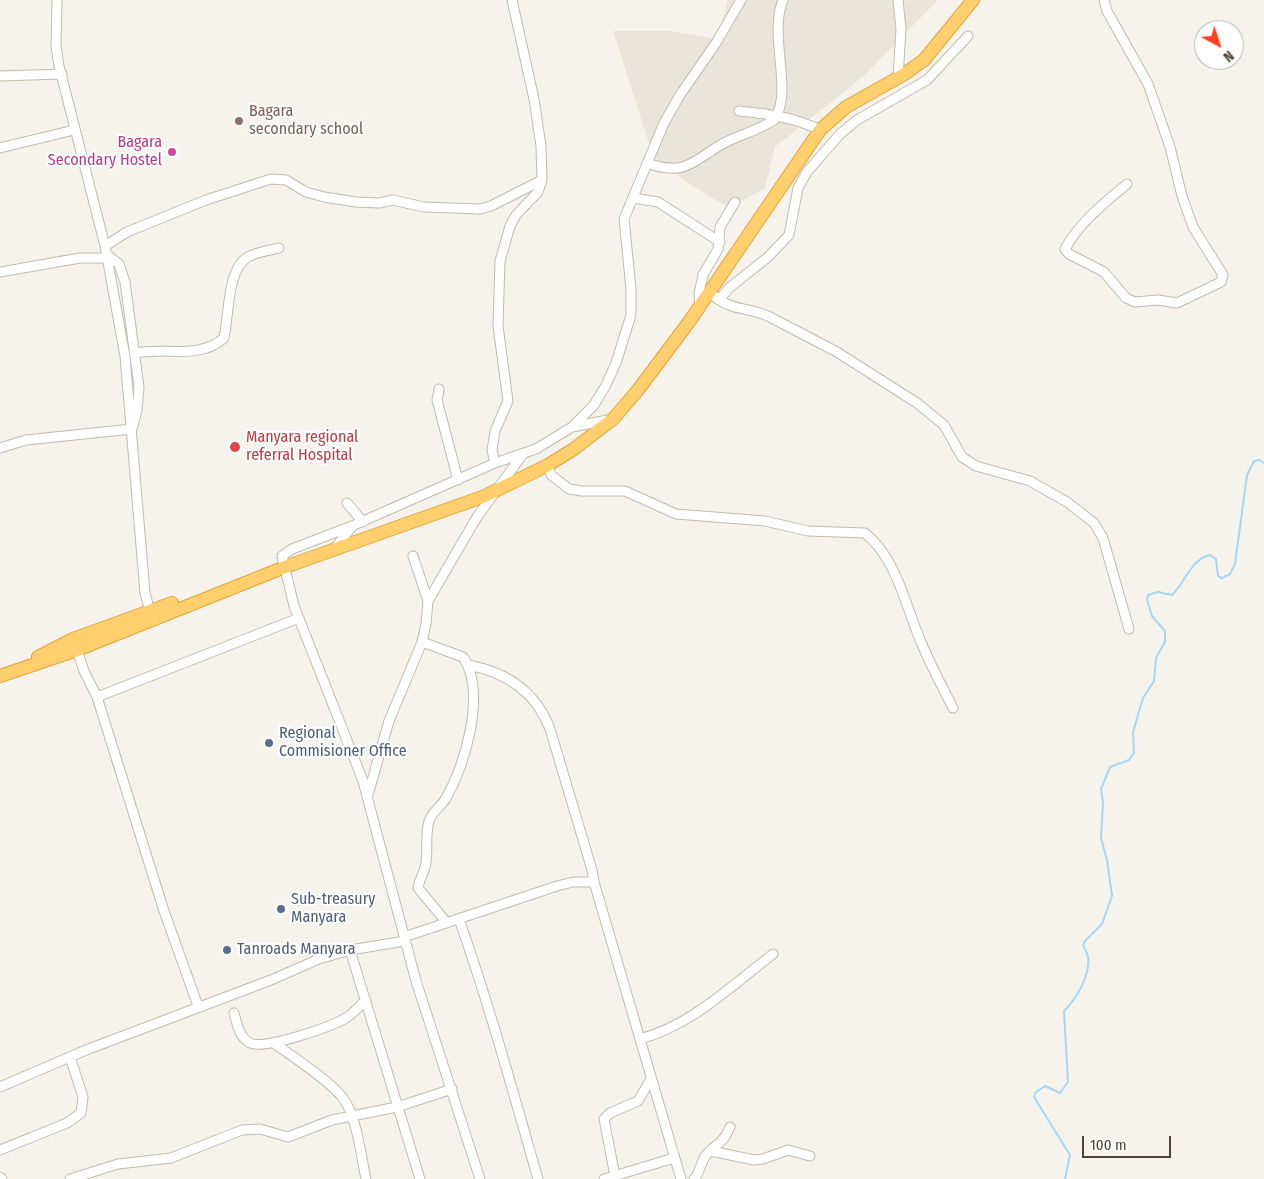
<!DOCTYPE html>
<style>
body{margin:0}
#map{position:relative;width:1264px;height:1179px;overflow:hidden;background:#f6f3ec;font-family:"Fira Sans Condensed",sans-serif}
canvas{display:block}
.north{position:absolute;left:1194px;top:20px;width:50px;height:50px;box-sizing:border-box;background:#fff;border:1px solid #b7b4b0;border-radius:50%;rotate:140deg;font-size:14px;font-weight:700;line-height:20px;text-align:center;color:#4b4439}
.north::after{content:'';display:block;margin:auto;width:18px;height:22px;background:#fc3f1d;clip-path:polygon(50% 0,100% 100%,50% 72%,0 100%)}
.scale{position:absolute;left:1082px;top:1136px;width:89px;height:22px;box-sizing:border-box;border:2px solid #4b4439;border-top:0;padding-left:6px;font-size:15px;line-height:18px;white-space:nowrap;color:#4b4439;-webkit-text-stroke:4px #fff;paint-order:stroke}
</style>
<div id="map">
<canvas width="1264" height="1179"></canvas>
<div class="north">N</div>
<div class="scale">100 m</div>
</div>
<script>
const context = document.querySelector('canvas').getContext('2d');
context.lineJoin = 'round';
function fillPath(path, color) {
  context.fillStyle = color;
  context.fill(path, 'evenodd');
}
function trace(path, color, width, dash) {
  context.strokeStyle = color;
  context.lineWidth = width;
  context.lineCap = dash ? 'butt' : 'round';
  context.setLineDash(dash || []);
  context.stroke(path);
}
function write(font, color, halo, rows, align = 'center') {
  context.font = font + ' "Fira Sans Condensed",sans-serif';
  context.lineWidth = 4;
  context.setLineDash([]);
  context.textBaseline = 'middle';
  context.strokeStyle = halo;
  context.fillStyle = color;
  for (const [text, x, y, turn = 0] of rows) {
    context.save();
    context.translate(x, y);
    context.rotate((+turn || 0) * Math.PI / 180);
    context.textAlign = isNaN(turn) ? turn : align;
    if (halo) context.strokeText(text, 0, 0);
    context.fillText(text, 0, 0);
    context.restore();
  }
}
fillPath(new Path2D(`
 M728 0H938L865 75 775 147 765 188 729 208 688 183 653 156 613 31H669L717 39Z`), '#eae5da');
trace(new Path2D(`
 M1065 1179 1070 1155 1034 1097 1036 1092 1045 1086 1060 1093 1068 1082 1064 1011C1076 999 1091 975 1088 956 1087 953 1084 948 1083 945L1085 941 1102 924 1112 896 1107 860 1101 838 1103 803 1101 789 1110 767 1129 760 1134 753 1133 732 1143 698 1154 681 1156 658 1165 642V631L1152 616 1147 600 1148 595 1158 592 1172 595C1185 583 1191 559 1210 555L1216 559 1218 576 1222 578 1230 574 1235 564 1247 475 1254 461 1259 460 1264 463`), '#a9d4f2', 2);
const minor = new Path2D(`
 M57 0 56 46 59 66 105 246 125 356 145 593 151 615
 M898 0 901 29 898 78
 M1104 0 1107 11 1148 84 1170 147 1182 196 1193 227 1223 275 1221 282 1177 303 1158 300 1135 302 1126 298 1104 272 1069 254 1065 249C1079 223 1105 202 1127 184
 M0 76 62 74
 M739 111C769 114 793 117 820 130
 M0 148 74 130
 M647 163C689 178 694 158 728 141 743 134 759 130 774 120 794 93 768 35 783 0
 M633 198 658 202 720 242
 M105 246 127 232 206 200 271 179 286 180 306 192 324 197 356 202 379 203 393 200 424 207 480 209 491 206 542 180
 M0 272 80 258H107
 M709 292C733 313 742 305 768 316L837 352 917 403 944 425 962 457 976 466 1030 481 1067 502 1094 523 1103 538 1129 629
 M719 300 729 288 768 257 789 235 798 188 807 172 840 134 857 120 927 80 968 36
 M700 306 699 293 703 275 718 249 720 227 735 202
 M135 353C165 347 199 360 224 338 229 316 227 269 248 257 257 252 269 250 279 248
 M439 389 437 400 458 480
 M574 425 594 405 606 385 616 363 631 315V289L624 219 664 123 680 95 716 43 741 0
 M0 448 26 440 132 429 137 410 139 387 125 282 119 264 106 254
 M495 463 492 450 495 431 508 401 498 326 500 261 510 226 516 215 538 192 542 180 541 146 534 99 512 0
 M548 465 551 475 569 489 582 491H625L676 514 765 521 808 531 865 533C897 559 905 605 921 642 930 664 942 686 953 708
 M347 503 363 522
 M333 550 352 527
 M428 601 477 517 523 454
 M422 642 463 657C487 693 465 765 445 800 440 807 432 812 429 821 425 836 428 848 426 863 425 872 419 879 418 888L447 923
 M75 644 84 671 97 697 164 911 198 1006
 M468 665C506 672 536 692 550 729L592 870 594 882
 M97 697 299 618
 M368 795 389 721 422 642 426 624 428 601 413 556
 M459 919C489 1004 513 1092 538 1179
 M404 937 557 886 573 882H594L681 1179
 M350 950 420 1179
 M234 1013C237 1024 239 1037 250 1043 265 1050 330 1027 346 1018 353 1014 359 1006 366 1000
 M640 1039C692 1025 731 986 773 954
 M274 1043C292 1056 330 1081 343 1098 357 1117 361 1156 366 1179
 M0 1087 86 1050 271 980 319 959 350 950 405 941
 M0 1150 67 1123 81 1113 83 1097 70 1057
 M711 1151 754 1160 763 1159 788 1150 810 1156
 M615 1176 604 1119 610 1113 638 1101 651 1079
 M0 1177 2 1179
 M70 1179 118 1164 171 1158 242 1130 260 1129 288 1137 332 1120 397 1107 452 1089
 M480 1179 416 981 363 781 294 606 282 556 292 549 352 526 495 463 536 449 572 427 613 419
 M604 1179 674 1158
 M694 1179C701 1172 700 1161 707 1154 717 1143 724 1143 730 1127`);
const highway = new Path2D(`
 M38 657 73 639 172 603
 M0 676 77 650 285 567 485 496 548 465 574 449 614 418 638 390 689 322 820 130 846 107 903 75 924 60 973 0`);
trace(minor, '#c2bbae', 11);
trace(highway, '#e0a43c', 14);
trace(minor, '#fff', 9);
trace(highway, '#ffcf6e', 12);
for (const [x, y, r, color] of [
 [239,121,5,"#8d6e63"],
 [172,152,5,"#d1479c"],
 [235,447,6,"#e0444e"],
 [269,743,5,"#5c6f8a"],
 [281,909,5,"#5c6f8a"],
 [227,950,5,"#5c6f8a"]
]) {
  const dot = new Path2D();
  dot.arc(x, y, r, 0, 2 * Math.PI);
  context.fillStyle = color;
  context.fill(dot);
  trace(dot, '#fff', 2);
}
write('16px', '#785e54', '#fff', [
 ["Bagara",249,112],
 ["secondary school",249,130]
], 'left');
write('16px', '#b23c85', '#fff', [
 ["Bagara",162,143],
 ["Secondary Hostel",162,161]
], 'right');
write('16px', '#be3a42', '#fff', [
 ["Manyara regional",246,438],
 ["referral Hospital",246,456]
], 'left');
write('16px', '#4e5e75', '#fff', [
 ["Regional",279,734],
 ["Commisioner Office",279,752],
 ["Sub-treasury",291,900],
 ["Manyara",291,918],
 ["Tanroads Manyara",237,950]
], 'left');
</script>
